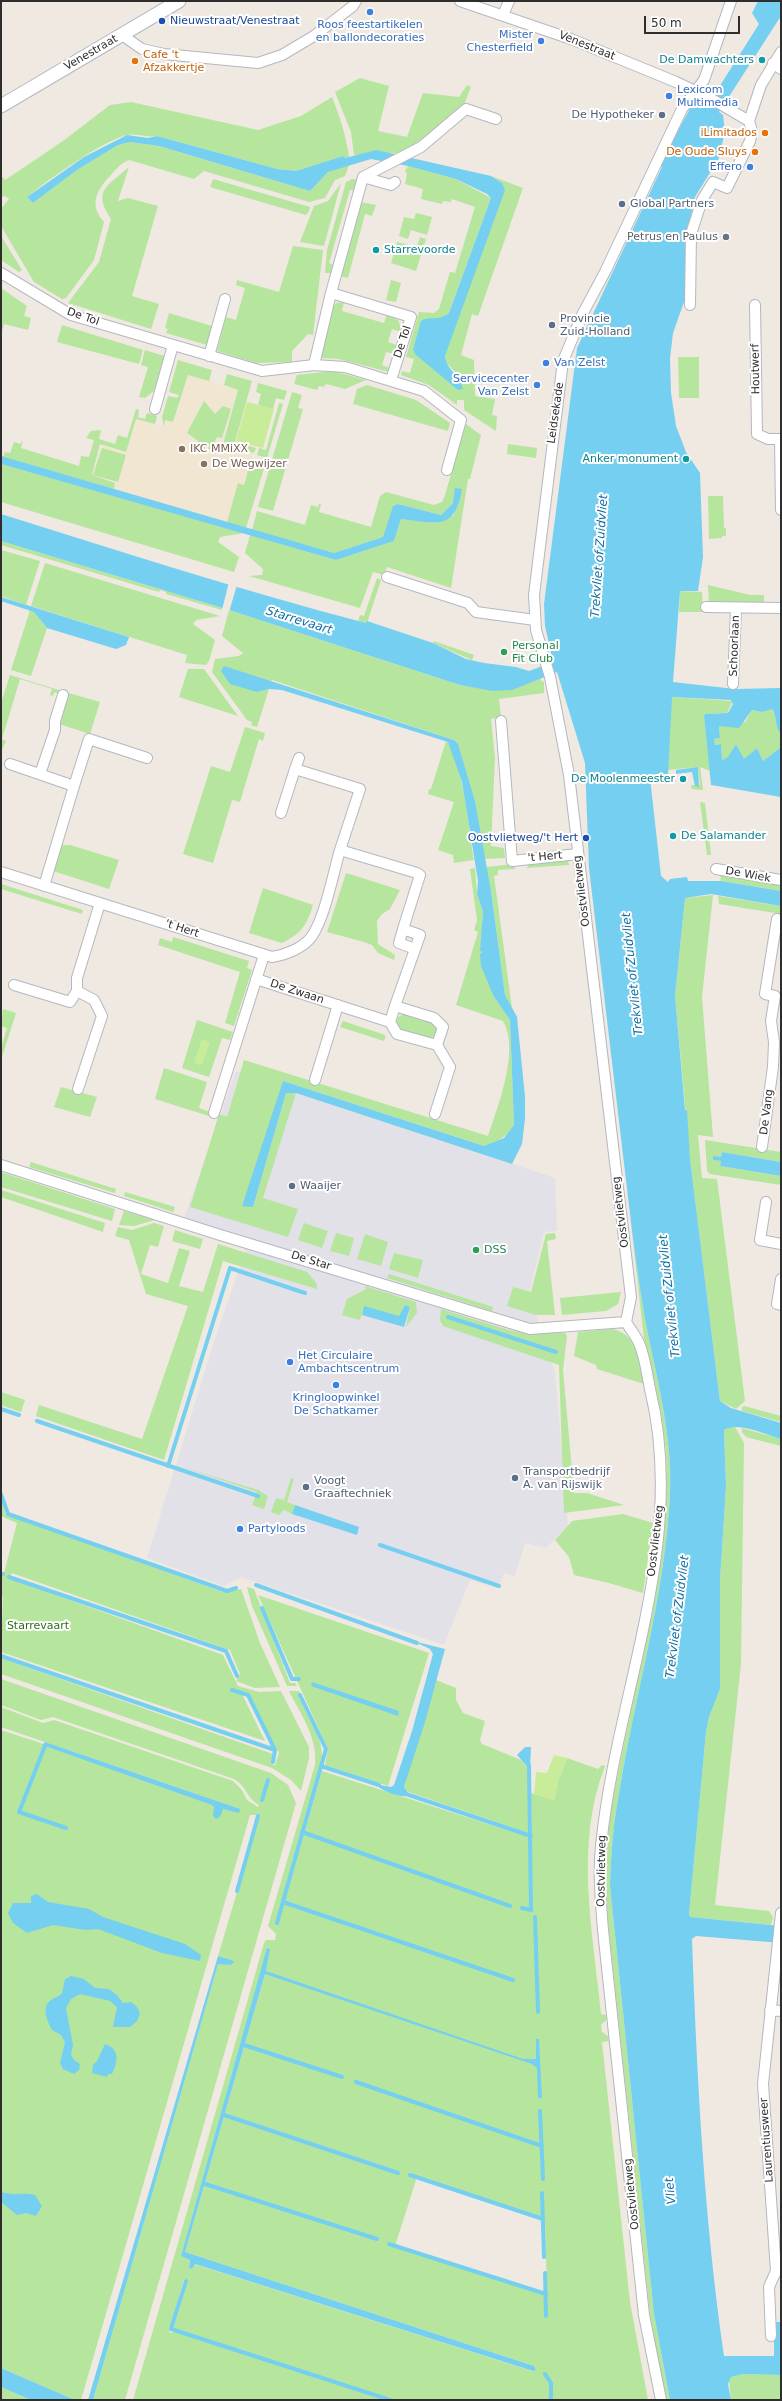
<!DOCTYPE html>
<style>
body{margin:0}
#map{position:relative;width:782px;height:2401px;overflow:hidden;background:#efe9e1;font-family:"DejaVu Sans",sans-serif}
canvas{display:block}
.frame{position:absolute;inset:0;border:2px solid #2e2e2e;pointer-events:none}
.scale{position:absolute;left:644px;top:16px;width:96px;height:18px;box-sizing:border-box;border:2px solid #2e2e2e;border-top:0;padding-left:5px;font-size:12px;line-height:14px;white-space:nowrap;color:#2e2e2e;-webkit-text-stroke:3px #fff;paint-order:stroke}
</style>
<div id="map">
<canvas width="782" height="2401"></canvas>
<div class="frame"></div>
<div class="scale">50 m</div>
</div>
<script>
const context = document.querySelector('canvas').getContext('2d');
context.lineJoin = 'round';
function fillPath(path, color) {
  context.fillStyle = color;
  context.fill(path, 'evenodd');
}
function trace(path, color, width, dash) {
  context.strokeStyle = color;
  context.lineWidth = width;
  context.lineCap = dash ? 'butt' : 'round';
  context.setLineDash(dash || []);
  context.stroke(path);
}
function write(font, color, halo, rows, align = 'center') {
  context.font = font + ' "DejaVu Sans",sans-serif';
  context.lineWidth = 4;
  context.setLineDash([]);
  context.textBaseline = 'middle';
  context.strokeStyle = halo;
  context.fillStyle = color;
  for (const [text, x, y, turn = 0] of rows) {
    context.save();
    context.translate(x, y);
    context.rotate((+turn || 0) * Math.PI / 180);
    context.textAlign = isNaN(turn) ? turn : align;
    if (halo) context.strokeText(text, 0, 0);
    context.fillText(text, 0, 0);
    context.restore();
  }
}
fillPath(new Path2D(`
 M236 1071 555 1178 557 1231 544 1232 529 1294 555 1372 568 1525 546 1548 525 1543 515 1576 504 1573 498 1588 470 1580 444 1645 241 1577 224 1586 147 1558 213 1345 247 1246 181 1227Z`), '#e3e1e8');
fillPath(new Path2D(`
 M188 375 238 390 222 444 253 453 244 484 238 483 227 522 122 491 114 488 116 482 92 475 101 445 126 452 136 419 164 427 166 420 174 423Z`), '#f0e6d1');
fillPath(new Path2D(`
 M360 78 389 86 378 131 407 137 423 93 459 97 467 85 471 87 463 107 458 113 402 153 354 155 351 132 335 92Z
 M332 97C340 117 346 135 349 157L345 158 343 156 296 171 277 169 157 136C147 138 137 133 127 135 104 140 46 181 27 197L33 203 77 170 118 145 130 142 159 146 310 191 328 172 349 165 345 176 335 180 325 198 309 202 204 171 194 179 129 160C121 163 116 169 110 176 96 191 89 205 104 222L94 260 66 298 62 299 34 282 1 226V209L9 199 5 196 1 197V175L5 180 63 141 110 105 131 102 258 130 301 116Z
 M408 166 456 179 491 198 449 313 442 319H425L413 350 461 379 446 362 445 356 502 183 491 176 523 188 478 316 472 314 461 355 474 360 475 396 495 399 492 415 497 416 496 431 464 410V400H457V405L429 385 401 375 402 371 410 373 414 359 406 357 419 312 434 313 439 309 450 272 455 273 475 207 452 199 451 202 443 201 442 204 421 199 423 189 405 184 407 174 405 171Z
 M129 167 118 201 128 198 158 206 132 296 159 304 151 329 68 303 99 262 111 219C92 190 107 187 129 167Z
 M213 179 310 207 309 211 306 215 210 187Z
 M352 179 359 180 355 191 350 190 329 263 334 265 332 273H325L327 250 346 182Z
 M341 183 324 246 300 242 314 206 328 201Z
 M360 202 376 205 372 216 365 214 348 278 339 276Z
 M416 213 432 217 427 235 411 230 408 239 399 236 404 217 414 219Z
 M1 236 22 270 19 272 1 260Z
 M420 237 426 239 416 271 391 263 397 242 417 247Z
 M293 246 323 250 313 335 308 334 292 351V362L256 363 217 351 226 317 236 320 245 288 236 285 237 280 279 292Z
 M391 280 401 283 396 302 386 300Z
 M1 288 27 306 24 316 31 318 28 330 4 324 1 335Z
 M344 302 342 311 384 323 387 314 399 321 401 332 392 329 388 342 397 345 395 354 386 352 382 365 390 368 389 372 339 359 321 358 331 310 336 303Z
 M169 313 212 326 207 345 166 333 168 329 165 328Z
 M62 325 143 350 139 364 57 342Z
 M145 350 164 356 154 391 145 398 139 397 148 367 141 365Z
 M678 357H699V398H679Z
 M178 360 212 370 209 381 188 375 173 422 165 420 164 427 162 417 168 396 177 398 179 395 169 392Z
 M323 372H337L366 380 345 389 326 384 324 387 319 386 317 390 294 384 297 375Z
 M227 374 252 381 235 442 256 448 254 453 223 444 238 390 224 385Z
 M258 383 287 391 284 400 276 398 273 409 258 405 261 394 256 392Z
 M367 385 416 400 450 423 448 431 353 404 357 389Z
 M292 392 302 395 298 408 303 409 273 511 258 507Z
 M204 401 215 414 223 406 231 409 222 438 217 437 211 450 199 447 198 441 187 433Z
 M279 403 283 404 267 458 257 455 259 448 266 450Z
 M136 409 139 410 138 417 145 419 147 413 157 416 155 424 136 419 126 452 100 444 92 475 115 483 114 489 3 457 5 452 10 453 14 442 20 444 23 440 21 448 79 466 81 456 89 457 94 440 86 438 91 431 101 430 99 439 115 444 118 435 127 438Z
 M466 424 481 435 470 479H468L451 588 387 567 384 575 373 572 360 608 249 576 262 575 263 569 245 553 250 535 336 560 394 541 401 519 434 523 454 515 456 488 453 503 441 515 398 504 394 506 383 537 334 553 252 530 257 511 305 525 311 505 318 507 319 504H321L319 512 371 527 380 496 386 492 434 505 442 502 444 498Z
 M508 444 537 448 536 458 507 454Z
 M102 448 126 455 118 482 93 475Z
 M251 460 265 465 246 528 227 522 238 483 244 485Z
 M1 464 244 533 220 537 218 542 239 557 234 572 1 502Z
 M708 496H723L724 528H726V536H722V538L709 539Z
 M1 541 222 608V610L166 594V592L160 590 159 592 1 545Z
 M1 550 40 561 26 605 1 596Z
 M45 563 220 616 196 620 193 624 215 640 209 661 206 665 185 663 187 655 31 606Z
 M377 578 381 580 367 623 358 621 360 615 364 616Z
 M708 585 750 595H764V604H709Z
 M680 591 702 592 703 612H679Z
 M30 610 34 612 47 628 31 676 11 670Z
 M229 610 460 685C499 692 504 693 540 678L542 682 544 681V693L499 699 501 717 491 719 495 758 491 846 504 848 505 858 484 859 475 801 458 745 454 740 272 680 257 692 269 689 257 727 251 725 252 722 247 720 212 672 215 659 239 656 243 653 222 636Z
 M434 641 474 655 472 660 433 643Z
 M188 669H204L238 716 179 697Z
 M10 675 62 691 61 694 54 692 53 696 50 695 52 689 20 679 2 739 6 741 1 752V703Z
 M65 692 100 702 90 734 59 724 68 697Z
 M671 697 733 701 727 713 705 714 704 716 710 771 700 767 703 790 692 789 691 785H700L698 767 668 770Z
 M771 708C777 716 775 729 781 734V751L779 749 763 761 757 748 744 760 736 744 728 757 722 760 721 744 715 745 714 739 720 738 719 726H730L745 722 752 710 762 712Z
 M245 727 265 733 263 741 259 739 240 802 232 800 213 863 183 854 211 766 230 772Z
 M446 741C462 753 470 838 474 860L454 863 453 855 438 850 454 802 428 794 429 789H431Z
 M700 802 705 803 711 855H707Z
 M61 845H70L119 860 109 889 53 871Z
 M568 860 569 865 527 868 529 862Z
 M514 864 515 869 498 870V875L494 876 512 1008 505 995 491 891 486 867Z
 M475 868 477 894 483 912 481 951H483L494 997 510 1020 514 1125C507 1137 497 1142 484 1146L283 1081 253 1207 286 1093H296L263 1198 298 1209 288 1237 190 1207 219 1114 227 1117 244 1060 488 1136C498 1106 520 1050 503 1021L456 1005 478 932 474 930 477 920 470 869Z
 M346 873 400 890 390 909 382 914 377 921 378 944 395 955 394 960 378 953 372 945 364 942 327 932Z
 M720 875 781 885V891L721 881Z
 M1 884 83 910 82 914 1 889Z
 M263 888 313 905C307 925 301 934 282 943L249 933Z
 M713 895 702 997 713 1137 698 1135 702 1178 717 1179 745 1401 736 1409 720 1401 690 1159 675 996 685 898Z
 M718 896 781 906V914L719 904Z
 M173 937 249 961 247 968 252 970 234 1026 225 1023 240 972 158 945 160 938 172 942Z
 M3 1009 16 1013 1 1060V1048L7 1028 1 1026Z
 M405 1013 434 1022 438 1030 436 1035 428 1039 401 1030 396 1022 398 1017Z
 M197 1020 233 1032 230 1040 222 1038 209 1077 182 1068Z
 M343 1021 382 1034 386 1036 384 1041 340 1027Z
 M164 1068 207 1082 199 1108 210 1112 209 1116 155 1099Z
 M61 1087 97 1097 90 1117 54 1107Z
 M705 1140 781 1152V1162L722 1152 721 1157 713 1160 721 1161 720 1166 781 1176V1185L710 1174 707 1171Z
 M31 1162 116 1189 115 1193 29 1167Z
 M1 1172 115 1209 112 1221 1 1187Z
 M1 1190 105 1223 103 1232 1 1197Z
 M125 1192 175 1207 173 1212 124 1196Z
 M124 1211 155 1220 134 1226 119 1225Z
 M630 1214C634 1249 639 1284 645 1319 656 1376 673 1435 670 1494 665 1596 635 1694 619 1794 613 1825 611 1855 610 1886L654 2314 670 2400H665L650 2314 608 1922C606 1885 606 1850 610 1813L654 1597 667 1492 666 1451 661 1413 644 1339Z
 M154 1223 164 1226 158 1247 150 1245 141 1274 168 1283 179 1248 190 1251 179 1286 203 1292 218 1244 307 1272 317 1284V1289L223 1261 164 1460 36 1416 39 1405 142 1439 188 1306 146 1294 129 1240 115 1236 118 1227 132 1230Z
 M304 1223 328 1231 322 1248 298 1240Z
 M175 1230 203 1239 200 1249 172 1241Z
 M336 1233 354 1238 349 1256 330 1251Z
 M555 1233 556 1239 547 1241 555 1315H536L507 1306 513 1287 531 1292 546 1234Z
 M365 1234 388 1242 381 1266 357 1259Z
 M394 1253 423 1260 418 1278 389 1269Z
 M389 1274 493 1307 492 1311 387 1278Z
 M365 1286 416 1302 417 1313 406 1327 410 1307 405 1305 399 1316 364 1307 360 1320 342 1315 347 1299 366 1289Z
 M621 1292 618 1304 606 1311 562 1315 560 1298Z
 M441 1309 512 1331 565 1333 567 1336 563 1370 574 1493H587L624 1505 564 1513 559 1365 443 1326 440 1320Z
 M612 1329C638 1333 639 1363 644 1384L597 1369 596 1365 574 1356 578 1332Z
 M1 1392 25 1400 21 1412 1 1405Z
 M744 1406 781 1416V1422L742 1411V1407Z
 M730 1426 735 1427 744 1443 741 1664 715 1905 769 1911 773 1917 771 1925 690 1917 689 1914 706 1732 709 1717 720 1689V1580L726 1486 724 1430Z
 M742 1428 781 1439V1446L746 1437 742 1432Z
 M183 1467 258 1490 268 1496 264 1509 252 1505 257 1492Z
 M291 1478 294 1479 287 1502 295 1505 292 1514 284 1510 279 1515 271 1512 276 1498 284 1500Z
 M1 1496 5 1514 223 1592 241 1589 260 1643 280 1687 255 1688 236 1681 240 1674 230 1650 12 1573 8 1578 223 1655 238 1686 259 1692 281 1691 309 1747V1758L301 1791 291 1780 272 1768 1 1674V1658L273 1754V1765H275L279 1753 246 1692H241L265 1741 1 1652 3 1597 1 1596V1575L4 1573 17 1523 1 1516Z
 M623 1514 653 1523 643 1593 609 1583 574 1575 569 1557 555 1540 572 1521Z
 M247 1587 254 1589 290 1683H295L297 1686H287L252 1606Z
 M258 1595 429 1653 388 1786 325 1765 328 1749Z
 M1 1679 271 1773 288 1785 296 1803 125 2400H93L218 1963 231 1965 232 1960 218 1956 260 1815H250L81 2400H75L1 2368V1730L240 1809 1 1727V1707L43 1723 54 1720 233 1781 242 1790 247 1800 258 1807 259 1805C245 1796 248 1788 234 1779L53 1717 41 1720 1 1705Z
 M436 1680 456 1688V1700L463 1713 485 1721 480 1740 482 1744 521 1760 528 1768V1833L406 1791 404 1787Z
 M289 1691H299C302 1714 323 1732 322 1757L280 1918 322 1771 532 1838 531 1793 554 1800 559 1777H560L567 1758 598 1769 602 1765 605 1766C574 1845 593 1932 601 2014L606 2015 607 2019 601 2025 602 2032 608 2036 609 2041 602 2042 630 2302 648 2400H133L264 1943 266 1940H275L276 1934 268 1926 315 1765C318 1738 301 1715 289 1691ZM268 1948 270 1949 265 1974 185 2252 534 2366 536 2370 532 2371 194 2264 192 2269 189 2268 190 2260 181 2256ZM417 2177 545 2219 547 2293 395 2246ZM184 2279 188 2280 172 2333 169 2332Z
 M744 2374 781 2375 780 2400H731L729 2380 731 2377Z
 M1 2387 31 2400H1Z`), '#b6e59e');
fillPath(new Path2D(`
 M247 402 274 409 263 448 236 441Z
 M202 1039 210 1042 202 1065 194 1063Z
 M554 1755 567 1758 560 1777H559L554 1800 534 1794 536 1772 547 1773Z`), '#c9ec9a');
fillPath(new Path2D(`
 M758 1H781V16L719 112 723 115 725 131 719 158 695 197 687 234 685 299 673 333 670 358 671 393 676 426 686 452 700 473 703 557 698 591H680L673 682 735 689 781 688V734C775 729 777 716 772 709L762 712 752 710 739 728 719 726 720 738 714 739 715 745 721 744 722 760 728 757 736 744 744 759 757 748 763 761 780 748 781 797 711 785 704 716 705 714 728 713 733 704 731 700 672 697 668 776 650 778 661 876 668 882 670 879 687 877 688 881H721L781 891V906L711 894 685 898 675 996 685 1110H687L690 1159 720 1401 731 1408 781 1423V1439C765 1435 739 1421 724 1430L726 1486 720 1580V1689L709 1717 706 1732 689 1914 690 1917 781 1926V1943L696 1936 692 1939C697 2079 704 2218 724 2356H774V2322H781V2375L744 2374 731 2377 728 2384 731 2400H670L654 2314 610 1886C611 1855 613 1825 619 1794 635 1694 665 1596 670 1494 673 1435 656 1376 645 1319 639 1284 634 1249 630 1214L589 868 585 763 557 672 512 690 492 691 460 685 229 610 1 541V514C122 552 243 591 366 623L367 621 433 643 466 659 484 663 516 667 529 671 553 662 545 626 544 604 577 348 662 167 659 166 693 103H709L759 24 752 13Z
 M127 135 148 138 157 136 277 169 296 171 343 156 345 158 376 150 491 176 502 183 505 190 445 356C446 369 460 376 463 389L458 390 415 354 413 350 421 321C431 315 438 322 449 313L491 198 487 194 456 179 408 166 371 159 328 172 310 191 159 146 130 142 118 145 77 170 33 203 27 197 84 157Z
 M1 456 334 553 383 537 393 506 398 504 441 515 453 503 455 488 462 489C455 532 435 523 401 519L394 541 336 560 1 464Z
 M1 597 129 637 126 645 116 649 47 628 34 612 1 601Z
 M224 666 454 740 458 744 475 801 491 891 505 995 517 1017 525 1097V1119L522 1144 512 1164 296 1093H286L253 1207 242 1206 283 1081 484 1146 504 1138 514 1125 510 1020 494 997 481 966 480 954 483 952 480 951 483 912 477 894 478 881 462 782 448 742 282 690 269 689 257 692 230 684 221 671Z
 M698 767 699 787 695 786 692 772 676 774V770Z
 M722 1152 781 1162V1176L720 1166 721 1161 713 1160V1156L721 1157Z
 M405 1305 410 1307 404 1327 362 1315 364 1306 399 1316Z
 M295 1505 359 1527 357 1535 292 1514Z
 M413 1641 445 1649 425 1722 404 1787 410 1796C396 1797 385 1792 374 1784L391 1787 394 1785 412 1731 433 1654 430 1649Z
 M312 1682 399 1711 398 1716 311 1686Z
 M45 1742 240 1809 239 1813 223 1809 220 1817 216 1819 213 1816 214 1807 212 1805 42 1745Z
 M525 1747H531L530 1770 517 1755Z
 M37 1894 48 1902 89 1909 103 1917 185 1944 201 1955 200 1961 162 1953 98 1929 86 1930 53 1925 27 1933 13 1923 8 1913 13 1903H31V1896Z
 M267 1948 270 1949 266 1971 523 2059H536V2039H539L542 2098H538L537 2068 532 2064 265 1974 185 2252 534 2366 536 2370 533 2371 195 2264 192 2269 189 2268 190 2260 181 2256Z
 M218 1956 232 1960 234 1962 231 1965 218 1964 93 2400H88Z
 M71 1976 84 1979 95 1988 109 1989 117 1995 123 2003 131 2002 137 2007 140 2014 137 2021 130 2027H113L117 2007 110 2001 80 1994 71 1999 66 2008 73 2045 71 2054 74 2060 80 2064 79 2070 74 2074 63 2069 60 2063 65 2042 61 2035 52 2030C47 2021 41 2007 51 2000 55 1997 59 1997 62 1993L65 1979Z
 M105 2044C120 2049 118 2062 112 2074H108L107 2077 92 2073 93 2065 97 2061Z
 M1 2192C13 2196 23 2192 35 2195L42 2206 36 2216 26 2213 17 2215 1 2202Z
 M1 2368 75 2400H31L1 2387Z`), '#75cff0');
fillPath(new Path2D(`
 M229 582 237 585 229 612 222 610Z`), '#efe9e1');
trace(new Path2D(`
 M448 1317 556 1352
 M1 1409 19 1415
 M37 1421 258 1496
 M168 1466 230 1268 305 1293
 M1 1494 8 1514 227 1591 236 1588
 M380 1545 499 1586
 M1 1574H3
 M9 1577 226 1651 237 1676
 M256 1585 417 1643
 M262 1608 292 1679H299
 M1 1656 275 1750
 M232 1690 248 1695 275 1750 273 1762
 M45 1746 19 1812 66 1828
 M321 1766 379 1785
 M406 1794 531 1836
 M262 1800 268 1780
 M302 1832 510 1906
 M237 1891 258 1816
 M283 1902 513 1980
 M522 1908 531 1910 529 1765
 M535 1917 538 2012
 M277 1923 326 1749 300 1695
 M244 2045 342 2077
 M356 2082 542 2146
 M540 2111 543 2179
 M224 2115 398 2173
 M410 2175 543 2219
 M205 2184 377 2239
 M542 2193 544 2257
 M389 2244 546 2294
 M545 2273 546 2316
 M186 2281 171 2329 390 2400
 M545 2374 551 2383V2400`), '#75cff0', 4);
const minor = new Path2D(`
 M460 1 571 39 676 82 710 98 749 121
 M503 15 509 1
 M122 35 142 49 164 54 258 63 282 55 314 36 353 6 356 1
 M773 63 781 69
 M363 177 421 147 466 109 496 119
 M1 273 71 315 262 371 314 365 345 367 424 391 461 420 447 470
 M331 293 411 317 391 380
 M690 305 691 234 702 200 713 182 727 188 750 141 752 131 749 121 761 85 781 52
 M755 305 757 434 768 439H781
 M209 356 225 299
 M314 365 331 293 363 177 391 185 395 182
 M155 409 173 345
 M780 439 781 510
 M387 577 468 603 476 612 535 620
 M706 607 781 608
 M733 684 736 608
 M501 721 512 861 578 854
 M10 764 74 786 44 886
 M295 769 299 758
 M40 774 55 730V721L63 695
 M74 786 89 739 147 758
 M281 813 295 769 360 789 340 850
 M716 869 781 880
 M1 872 272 957C285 955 304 948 312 936 325 917 333 874 340 850L417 873 420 875 403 929 420 935 395 1006
 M403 929 399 943 415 949
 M256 979 390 1022
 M14 985 70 1002 77 991
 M395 1006 434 1018 443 1027 437 1045 397 1034 390 1022Z
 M315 1080 338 1005
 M78 1089 102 1016 94 1000 77 991V978L100 903
 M214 1113 264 955
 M435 1114 450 1067 437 1045
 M762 1147 773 1067 774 1042 771 1021 775 996 765 994 777 919
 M1 1165 217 1234 530 1329 626 1322
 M766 1202 760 1240 781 1244
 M781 1279 777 1304 781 1305
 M781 1913 763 2084 776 2271H781
 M770 2010 781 2011
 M771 2336 769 2287 776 2271
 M661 2400 644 2315 603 1930C601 1903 598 1874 601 1846 616 1693 688 1544 650 1389 647 1374 645 1357 639 1343 636 1336 630 1329 626 1322L631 1297 569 775 550 677 536 630 534 595 563 361 583 313 605 272 682 109 704 80 731 1`);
const tertiary = new Path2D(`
 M1 106 179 1`);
trace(minor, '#b4b7c1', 12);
trace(tertiary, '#b4b7c1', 15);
trace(minor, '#fff', 10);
trace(tertiary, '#fff', 13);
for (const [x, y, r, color] of [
 [370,12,4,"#3f7fe0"],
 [162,21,4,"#1a4fb4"],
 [541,41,4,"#3f7fe0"],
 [762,60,4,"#0f9aa8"],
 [135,61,4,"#e8710a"],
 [669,96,4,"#3f7fe0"],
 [662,115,4,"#5c6f8a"],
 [765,133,4,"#e8710a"],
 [755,152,4,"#e8710a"],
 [750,167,4,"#3f7fe0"],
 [622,204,4,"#5c6f8a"],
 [726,237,4,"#6b7280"],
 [376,250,4,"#0f9aa8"],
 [552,325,4,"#5c6f8a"],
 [546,363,4,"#3f7fe0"],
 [537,385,4,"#3f7fe0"],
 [182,449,4,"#8d6e63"],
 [686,459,4,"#0f9aa8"],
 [204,464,4,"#8d6e63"],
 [504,652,4,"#2e9e5b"],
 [683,779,4,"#0f9aa8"],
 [673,836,4,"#0f9aa8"],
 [586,838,4,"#1a4fb4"],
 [292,1186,4,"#5c6f8a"],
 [476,1250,4,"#2e9e5b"],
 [290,1362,4,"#3f7fe0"],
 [336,1385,4,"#3f7fe0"],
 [515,1478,4,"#5c6f8a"],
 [306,1487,4,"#5c6f8a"],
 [240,1529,4,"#3f7fe0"]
]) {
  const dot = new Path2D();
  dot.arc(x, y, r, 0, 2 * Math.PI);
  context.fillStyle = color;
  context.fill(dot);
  trace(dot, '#fff', 1.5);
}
write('11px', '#164399', '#fff', [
 ["Nieuwstraat/Venestraat",170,21],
 ["Oostvlietweg/'t Hert",578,838,"right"]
], 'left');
write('11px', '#366cbe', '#fff', [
 ["Roos feestartikelen",370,25,"center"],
 ["en ballondecoraties",370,38,"center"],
 ["Mister",533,35,"right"],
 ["Chesterfield",533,48,"right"],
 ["Lexicom",677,90],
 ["Multimedia",677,103],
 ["Effero",742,167,"right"],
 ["Van Zelst",554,363],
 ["Servicecenter",529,379,"right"],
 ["Van Zelst",529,392,"right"],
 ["Het Circulaire",298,1356],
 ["Ambachtscentrum",298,1369],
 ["Kringloopwinkel",336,1398,"center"],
 ["De Schatkamer",336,1411,"center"],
 ["Partyloods",248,1529]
], 'left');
write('11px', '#2e2e2e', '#fff', [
 ["Venestraat",587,46,22],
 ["Venestraat",91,53,-30],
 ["De Tol",83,317,19],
 ["De Tol",403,342,-72],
 ["Houtwerf",756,369,-91],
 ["Leidsekade",556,413,-82],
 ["Schoorlaan",735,646,-88],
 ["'t Hert",545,857,-5],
 ["De Wiek",748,875,10],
 ["Oostvlietweg",582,891,-97],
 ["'t Hert",182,929,18],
 ["De Zwaan",297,992,18],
 ["De Vang",767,1112,-83],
 ["Oostvlietweg",621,1212,-97],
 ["De Star",311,1261,17],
 ["Oostvlietweg",656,1541,-83],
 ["Oostvlietweg",602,1871,-89],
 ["Laurentiusweer",767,2140,-94],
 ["Oostvlietweg",632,2194,-96]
]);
write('11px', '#c56008', '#fff', [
 ["Cafe 't",143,55,"left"],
 ["Afzakkertje",143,68,"left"],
 ["iLimitados",757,133],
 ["De Oude Sluys",747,152]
], 'right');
write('11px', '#0d838f', '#fff', [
 ["De Damwachters",754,60],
 ["Starrevoorde",384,250,"left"],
 ["Anker monument",678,459],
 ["De Moolenmeester",675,779],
 ["De Salamander",681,836,"left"]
], 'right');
write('11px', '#4e5e75', '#fff', [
 ["De Hypotheker",654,115,"right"],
 ["Global Partners",630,204],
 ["Provincie",560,319],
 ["Zuid-Holland",560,332],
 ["Waaijer",300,1186],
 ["Transportbedrijf",523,1472],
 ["A. van Rijswijk",523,1485],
 ["Voogt",314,1481],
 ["Graaftechniek",314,1494]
], 'left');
write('11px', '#5b616d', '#fff', [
 ["Petrus en Paulus",718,237]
], 'right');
write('11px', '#785e54', '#fff', [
 ["IKC MMiXX",190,449],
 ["De Wegwijzer",212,464]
], 'left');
write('11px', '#27864d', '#fff', [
 ["Personal",512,646],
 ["Fit Club",512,659],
 ["DSS",484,1250]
], 'left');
write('11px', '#2c6e1b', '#fff', [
 ["Starrevaart",38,1626]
]);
write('italic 12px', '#0d6fa3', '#fff', [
 ["Trekvliet of Zuidvliet",600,556,-86],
 ["Starrevaart",299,621,17],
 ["Trekvliet of Zuidvliet",633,974,-96],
 ["Trekvliet of Zuidvliet",670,1296,-96],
 ["Trekvliet of Zuidvliet",678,1617,-83],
 ["Vliet",671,2191,-96]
]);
</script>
